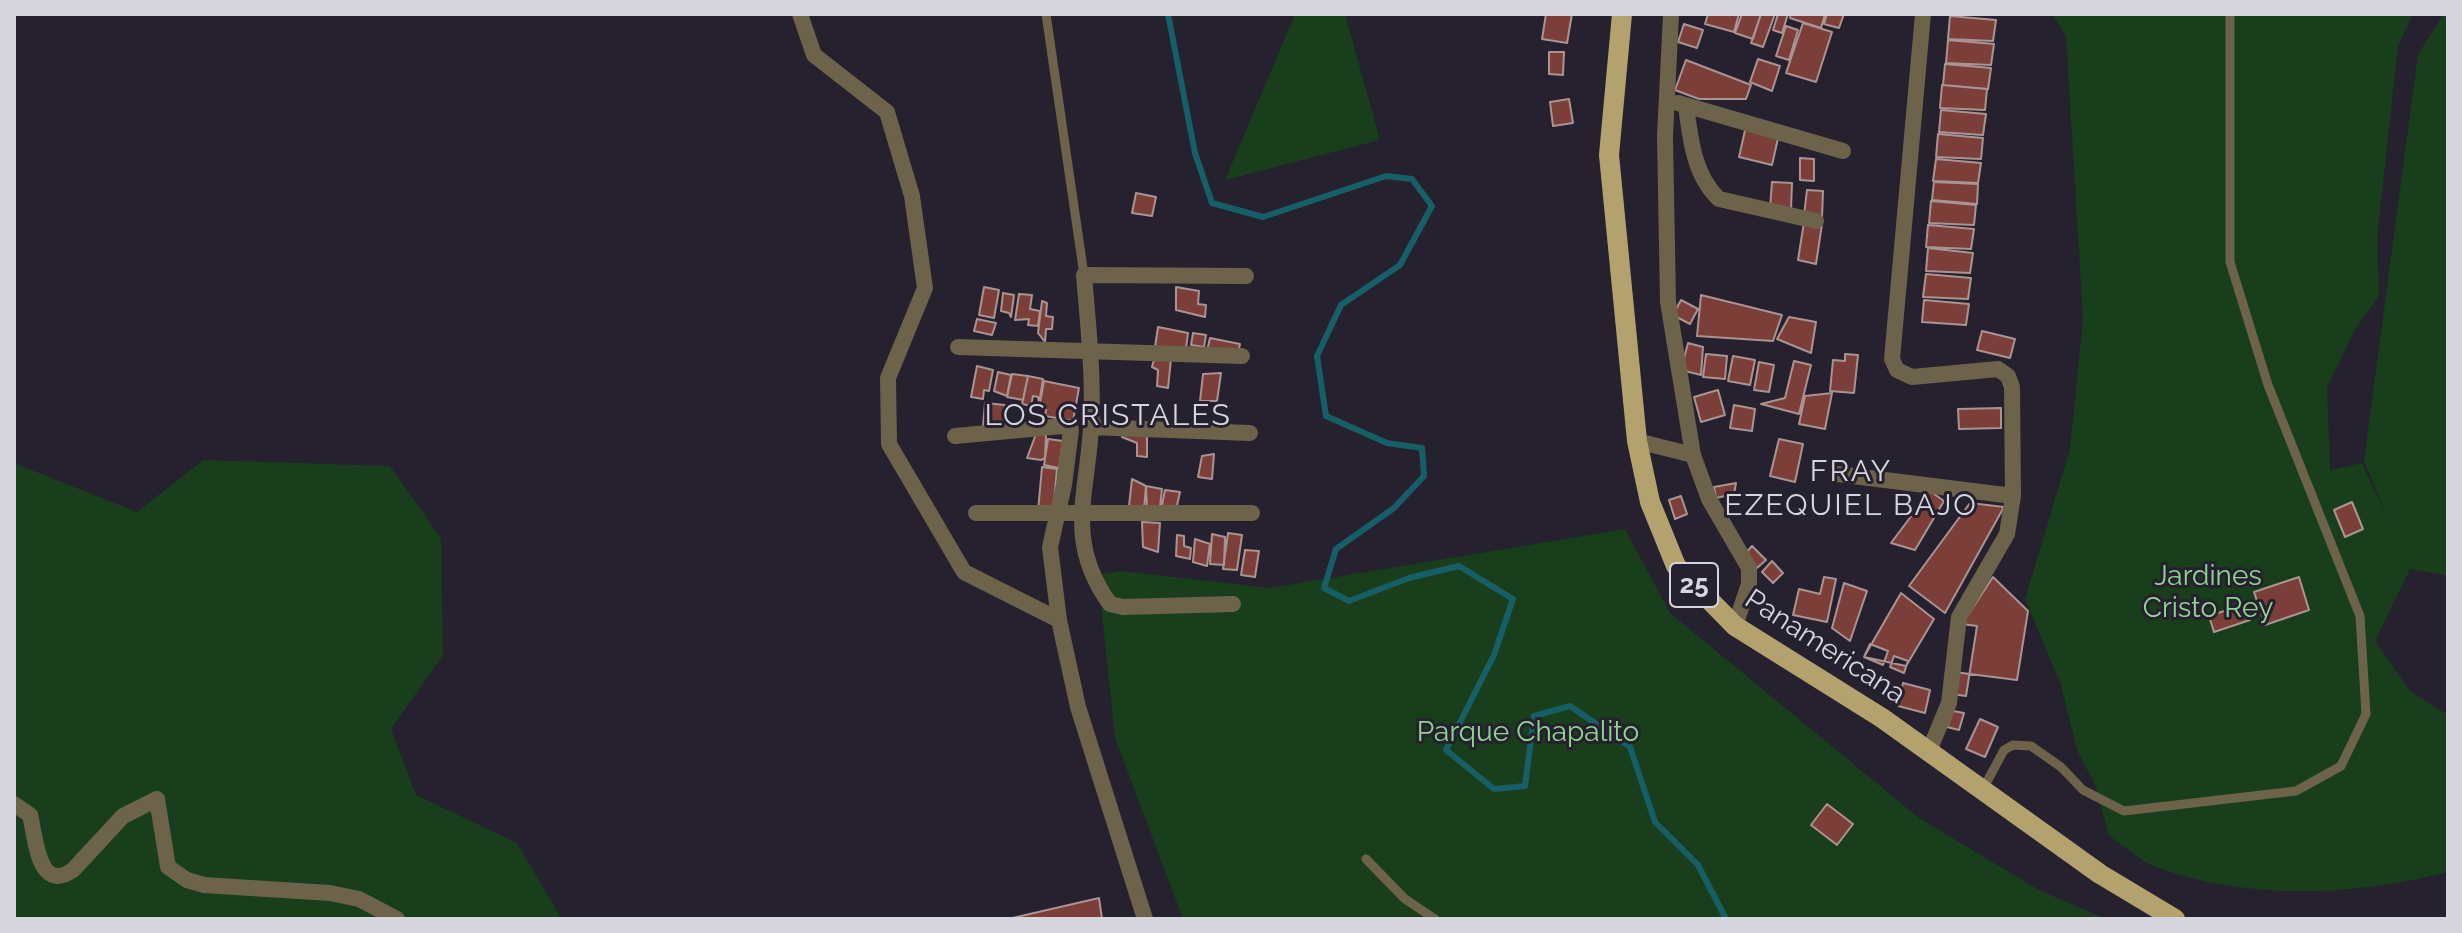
<!DOCTYPE html>
<style>
body{margin:0}
#map{position:relative;width:2462px;height:933px;overflow:hidden;background:#25212f;font-family:Raleway,sans-serif}
canvas{display:block}
.frame{position:absolute;inset:0;border:16px solid #d7d5de;pointer-events:none}
</style>
<div id="map">
<canvas width="2462" height="933"></canvas>
<div class="frame"></div>
</div>
<script>
const context = document.querySelector('canvas').getContext('2d');
context.lineJoin = 'round';
function fillPath(path, color) {
  context.fillStyle = color;
  context.fill(path, 'evenodd');
}
function trace(path, color, width, dash) {
  context.strokeStyle = color;
  context.lineWidth = width;
  context.lineCap = dash ? 'butt' : 'round';
  context.setLineDash(dash || []);
  context.stroke(path);
}
function write(font, color, halo, rows, align = 'center') {
  context.font = font + ' Raleway,sans-serif';
  context.lineWidth = 6;
  context.setLineDash([]);
  context.textBaseline = 'middle';
  context.strokeStyle = halo;
  context.fillStyle = color;
  for (const [text, x, y, turn = 0] of rows) {
    context.save();
    context.translate(x, y);
    context.rotate((+turn || 0) * Math.PI / 180);
    context.textAlign = isNaN(turn) ? turn : align;
    if (halo) context.strokeText(text, 0, 0);
    context.fillText(text, 0, 0);
    context.restore();
  }
}
fillPath(new Path2D(`
 M1295 14H1345L1380 140 1225 180Z
 M2052 14H2413L2398 46 2377 239 2379 296 2356 328 2327 387 2330 470 2362 463 2388 519 2364 461 2418 54 2444 14H2448V576L2410 569 2375 641 2410 691 2448 715V872C2353 896 2249 901 2156 867 2140 861 2124 846 2109 836L2096 787 2077 750 2061 685 2025 599 2070 449 2083 319 2066 36Z
 M203 460 390 466 441 538 443 655 391 729 416 795 517 843 562 919H14V463L137 512Z
 M1625 529 1670 613 1919 818 2039 890 2106 919H1183L1115 738 1098 575 1120 571 1270 588Z`), '#183e1b');
trace(new Path2D(`
 M1168 14 1195 153 1212 203 1263 217 1386 176 1412 179 1432 206 1400 265 1341 305 1317 356 1326 416 1387 443 1422 448 1424 476 1394 508 1336 549 1324 588 1349 601 1409 578 1459 566 1513 599 1494 655 1446 750 1494 789 1525 786 1534 716 1570 706 1630 747 1655 822 1698 865 1726 919`), '#175f66', 6);
const building = new Path2D(`
 M1546 14H1572L1567 43 1542 39Z
 M1708 14H1739L1734 32 1705 24Z
 M1742 14H1761L1753 39 1735 33Z
 M1761 14H1775L1763 47 1751 43Z
 M1778 14H1788L1782 33 1773 30Z
 M1791 14H1825L1821 28 1790 18Z
 M1827 14H1844L1839 28 1824 24Z
 M1950 16 1996 20 1993 41 1948 39Z
 M1803 23 1832 32 1816 82 1786 73Z
 M1684 24 1703 30 1697 48 1678 42Z
 M1786 26 1798 30 1789 60 1776 56Z
 M1948 40 1994 44 1991 65 1946 63Z
 M1549 52H1564L1563 75 1549 74Z
 M1758 59 1780 66 1772 91 1750 82Z
 M1686 60 1751 85 1746 99H1699L1675 90Z
 M1945 64 1991 68 1988 89 1943 85Z
 M1942 85 1987 89 1985 110 1940 108Z
 M1569 99 1573 123 1553 126 1550 102Z
 M1941 110 1986 114 1983 135 1939 132Z
 M1746 126 1779 134 1772 165 1739 157Z
 M1938 134 1983 138 1981 159 1936 157Z
 M1800 158 1814 159V181L1800 180Z
 M1936 159 1981 163 1978 183 1933 181Z
 M1772 182 1792 183 1791 209 1770 208Z
 M1934 182 1978 184 1977 204 1932 200Z
 M1807 190 1823 191 1822 218 1804 215Z
 M1136 193 1156 197 1152 216 1132 213Z
 M1931 201 1976 205 1974 225 1929 223Z
 M1804 222 1822 224 1816 264 1798 260Z
 M1928 225 1974 229 1971 249 1926 247Z
 M1928 248 1973 253 1970 273 1926 271Z
 M1926 274 1971 278 1968 299 1923 297Z
 M984 287 999 290 994 318 979 315Z
 M1176 287 1199 291 1198 304 1206 305 1205 317 1176 310Z
 M1003 293 1014 295 1011 317 1009 313 1001 311Z
 M1019 294 1032 295 1030 309 1040 311 1038 326 1028 325 1029 319 1015 320Z
 M1701 295 1782 315 1773 341 1697 336Z
 M1681 300 1698 309 1690 324 1673 315Z
 M1924 300 1969 304 1966 325 1922 322Z
 M1042 301 1047 303 1046 316 1053 317 1052 329H1046L1045 342 1038 333Z
 M1789 317 1816 322 1811 353 1777 339Z
 M977 319 996 323 992 335 974 331Z
 M1158 327 1188 333 1186 349 1155 347Z
 M1982 331 2015 339 2010 358 1977 350Z
 M1193 333 1206 335 1204 347 1191 345Z
 M1210 338 1240 344 1238 353 1207 351Z
 M1688 343 1703 347 1701 375 1681 370Z
 M1706 354 1727 356 1725 379 1703 377Z
 M1845 354 1858 355 1854 393 1830 391 1833 360 1845 361Z
 M1155 356 1171 359 1168 388 1157 386 1158 370 1152 367Z
 M1733 356 1755 360 1750 385 1728 381Z
 M1794 361 1811 365 1799 414 1761 404 1785 398Z
 M1759 362 1774 365 1769 392 1754 390Z
 M977 366 993 370 989 391 984 390 983 399 971 397Z
 M998 372 1011 375 1007 396 994 391Z
 M1221 373 1217 401H1200L1203 374Z
 M1012 374 1028 376 1023 400 1007 397Z
 M1028 376 1043 379 1039 404 1038 397 1033 396 1031 406 1022 404Z
 M1044 381 1079 388 1073 421 1045 416 1046 410 1039 408Z
 M1718 390 1725 415 1701 422 1694 397Z
 M1832 393 1825 429 1799 424 1805 396Z
 M985 403 1005 405 1003 429 983 427Z
 M1734 405 1755 409 1752 431 1730 428Z
 M2001 408V428L1959 429 1958 409Z
 M1125 428 1147 433V457L1137 456V443L1122 437Z
 M1036 434 1046 435 1045 458 1041 460 1027 458Z
 M1048 439 1063 441 1059 468 1044 465Z
 M1779 439 1803 444 1795 482 1770 476Z
 M1214 454 1212 479 1198 477 1202 456Z
 M1042 467 1057 469 1053 513 1038 511Z
 M1132 479 1146 486 1144 509 1129 506Z
 M1736 483 1734 494 1716 498 1714 487Z
 M1146 486 1162 489 1160 507H1147Z
 M1165 490 1180 492 1176 510H1161Z
 M1930 491 1944 501 1915 550 1891 543Z
 M1681 496 1687 514 1675 519 1669 500Z
 M2352 502 2363 529 2345 537 2334 510Z
 M1970 503 2004 507 1945 613 1909 586Z
 M1142 522 1160 523 1158 552 1143 547Z
 M1228 533 1242 535 1237 570 1223 569Z
 M1212 534 1225 537 1224 565 1210 564Z
 M1177 535 1184 536V546L1191 548 1190 559 1176 556Z
 M1195 539 1210 544 1207 566 1193 562Z
 M1752 546 1766 560 1757 568 1744 555Z
 M1245 550 1259 551 1255 577 1241 575Z
 M1772 561 1783 573 1773 583 1762 572Z
 M1824 577 1836 579 1827 622 1793 615 1799 589 1820 594Z
 M1993 577 2028 611 2017 680 1954 672 1962 624Z
 M2299 577 2309 610 2265 625 2254 592Z
 M1844 583 1867 591 1850 641 1832 628Z
 M1901 593 1934 619 1906 666 1864 657Z
 M2245 604 2250 620 2214 632 2209 616Z
 M1962 624 1977 626 1966 696 1951 694Z
 M1870 644 1888 651 1883 665 1864 657Z
 M1894 656 1908 661 1904 673 1890 667Z
 M1903 683 1930 690 1925 713 1898 706Z
 M1953 711 1964 713 1959 730 1947 727Z
 M1980 719 1998 727 1985 757 1966 749Z
 M1827 804 1853 824 1837 845 1811 825Z
 M1099 898 1102 919H1008Z`);
fillPath(building, '#7b3e39');
trace(building, '#aa9492', 2);
trace(new Path2D(`
 M1046 14 1084 275
 M1983 789 2004 750 2013 745 2031 746 2061 767 2083 790 2124 811 2296 791 2341 766 2366 714 2360 616 2268 385 2230 262V14
 M1366 859 1405 899 1435 919`), '#6c634a', 9);
trace(new Path2D(`
 M800 14 814 55 887 112 912 196 925 288 888 378 889 444 964 572 1059 620 1078 707 1145 919
 M1671 14 1665 136 1668 302 1693 455 1709 499 1749 568V584L1735 626
 M1923 14 1892 359 1897 370 1912 377 1998 369 2008 376 2012 387 2013 496 2007 534 1959 617 1949 703 1929 751
 M1678 103 1843 151
 M1686 105C1690 138 1694 176 1719 199L1816 221
 M958 347 1242 356
 M1091 427 1250 433
 M955 436 1063 426 1071 430 1064 485 1050 547 1059 620
 M1637 441 1693 455
 M1837 474 2013 496
 M976 513H1252
 M1233 604 1123 607 1110 604C1065 542 1087 495 1091 428 1094 377 1088 325 1084 275L1246 276
 M14 804 30 815C36 839 38 894 73 870L123 816 157 799 168 867 187 880 204 885 330 893 359 899 397 919`), '#6c634a', 16);
trace(new Path2D(`
 M1622 14 1609 155 1637 441 1650 502 1676 566 1735 626 1882 718 2100 874 2175 919`), '#b4a26e', 20);
for (const [x, y, w] of [
 [1694,585,48]
]) {
  const box = new Path2D();
  box.roundRect(x - w / 2, y - 22, w, 44, 6);
  context.fillStyle = '#25212f';
  context.fill(box);
  trace(box, '#d7d5de', 2);
}
write('bold 26px', '#d7d5de', null, [
 ["25",1694,585]
]);
write('28px', '#8fd492', '#25212f', [
 ["Jardines",2208,577],
 ["Cristo Rey",2208,609],
 ["Parque Chapalito",1528,733]
]);
write('28px', '#d7d5de', '#25212f', [
 ["Panamericana",1825,647,33]
]);
context.letterSpacing = '2px';
write('30px', '#d7d5de', '#25212f', [
 ["LOS CRISTALES",1108,416],
 ["FRAY",1851,472],
 ["EZEQUIEL BAJO",1851,506]
]);
context.letterSpacing = '0px';
</script>
